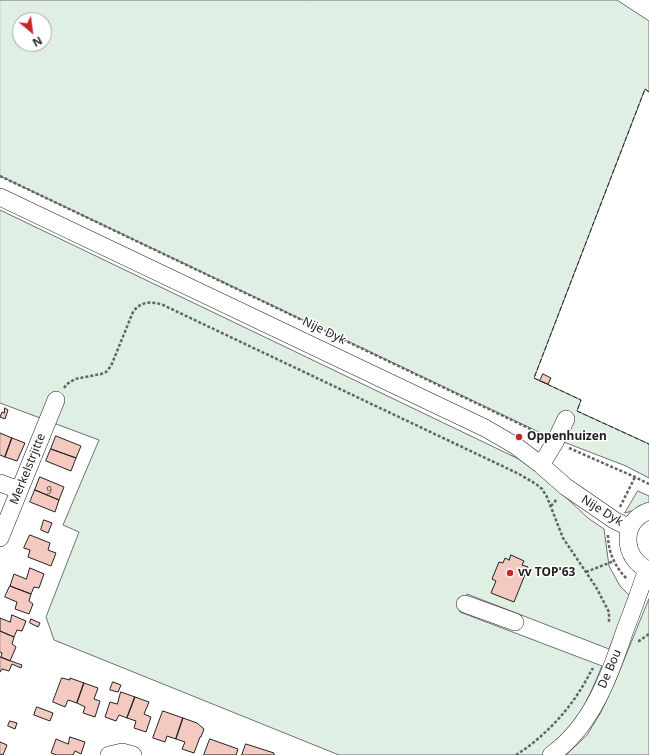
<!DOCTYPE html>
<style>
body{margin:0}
#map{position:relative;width:649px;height:755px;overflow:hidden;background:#fff;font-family:"Noto Sans",sans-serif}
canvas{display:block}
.north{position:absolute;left:12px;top:12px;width:40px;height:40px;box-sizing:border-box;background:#fff;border:1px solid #a7a7a7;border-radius:50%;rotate:151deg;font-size:11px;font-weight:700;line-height:16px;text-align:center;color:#222}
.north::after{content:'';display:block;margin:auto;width:14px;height:18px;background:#c62828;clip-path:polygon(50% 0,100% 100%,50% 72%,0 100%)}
</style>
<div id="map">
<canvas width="649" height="755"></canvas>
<div class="north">N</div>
</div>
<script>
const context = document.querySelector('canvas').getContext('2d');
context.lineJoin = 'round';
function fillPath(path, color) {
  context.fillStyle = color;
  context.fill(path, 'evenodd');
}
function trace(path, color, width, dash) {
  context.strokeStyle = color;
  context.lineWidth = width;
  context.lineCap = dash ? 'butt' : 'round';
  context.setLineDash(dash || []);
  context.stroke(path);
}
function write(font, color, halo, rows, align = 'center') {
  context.font = font + ' "Noto Sans",sans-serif';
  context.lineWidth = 3;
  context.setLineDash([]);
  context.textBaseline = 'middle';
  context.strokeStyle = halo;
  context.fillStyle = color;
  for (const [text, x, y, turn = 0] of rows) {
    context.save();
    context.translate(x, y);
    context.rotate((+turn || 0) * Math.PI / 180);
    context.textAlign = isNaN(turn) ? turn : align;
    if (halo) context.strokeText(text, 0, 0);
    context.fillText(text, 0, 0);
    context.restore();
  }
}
const green = new Path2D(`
 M0 0H617L649 21V92L645 89 534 378 581 400 577 411 649 444V478L626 466 543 434 0 176ZM20 20H44V44H20Z
 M0 210 525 462 540 473 588 518 604 529 609 566 620 586 630 596 609 649 467 594 460 612 602 666C588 700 573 734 542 755H339L54 640 46 617 79 532 63 525 99 440 0 403Z
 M638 491 649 496V506L625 513Z
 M649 599V755H566L587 735 601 712 615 682Z`);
fillPath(green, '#e0efe3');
trace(green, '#6f6f6f', 1);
const building = new Path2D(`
 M543 374 551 378 548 384 540 381Z
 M5 408 8 410 5 419 0 417 2 412 4 413Z
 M0 433 12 438 5 457 0 455Z
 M56 436 81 446 76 458 51 449Z
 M12 438 25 443 17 461 5 457Z
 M51 449 76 458 71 471 46 461Z
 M40 477 64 487 59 500 35 490Z
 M35 490 59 500 55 512 30 502Z
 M44 520 52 523 48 533 41 530Z
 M30 535 50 543 48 550 56 553 51 566 28 557 30 550 24 548Z
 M511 555 524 561 522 565 528 567 514 602 491 593 496 581 492 579 499 562 503 563 505 558 509 560Z
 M30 568 44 574 39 588 34 587 31 594 10 586 14 574 26 579Z
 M10 586 31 594 29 601 33 604 29 614 15 609 17 602 5 597Z
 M12 615 26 621 22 631 17 630 14 637 0 631V618L10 622Z
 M31 619 40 623 38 627 30 623Z
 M0 631 14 637 12 644 16 647 10 661 1 657 2 653 0 652Z
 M0 657 22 665 21 668 12 664 9 671 2 669 0 672Z
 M62 678 70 680V678L84 683 77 703 68 700 65 707 53 702Z
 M113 682 121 685 118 692 110 690Z
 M84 683 98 688 94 699 100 701 95 717 83 713 85 707 77 703Z
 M121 692 135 697 127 718 119 715 116 721 105 717 110 702 117 704Z
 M135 697 149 702 144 714 151 717 146 732 134 728 136 721 127 718Z
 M37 707 53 713 50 721 34 715Z
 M163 711 183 718 176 739 167 736 165 742 153 738Z
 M183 718 197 723 204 729 201 737H200L194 753 182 749 185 742 176 739Z
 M10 721 17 723 15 729 8 726Z
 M70 737 85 742 81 754 75 751 73 755H57L51 753 56 739 68 744Z
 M210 739 238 749 236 755H204Z
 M0 742 7 745 3 755 0 754Z
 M246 744 274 753V755H242Z`);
fillPath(building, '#f3c9c0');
trace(building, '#222', 1);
const minor = new Path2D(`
 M0 197 485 428 516 446 541 465 566 487 614 520 630 528
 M541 465 555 442 566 419
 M0 483 19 490
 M649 511C620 520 622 560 649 570
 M0 538 56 400
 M465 604 515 622
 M109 755 122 752 133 755
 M551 755C592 726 610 675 625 630 633 610 640 590 647 569`);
trace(minor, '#222', 18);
trace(new Path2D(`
 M0 176 541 434
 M64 388 67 384 75 379 101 374 106 372 111 366 133 312C141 301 151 301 163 305L519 474 536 484 542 489 547 497 563 538 596 587 609 612V622
 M569 448 635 477 649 484
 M551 506 557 499
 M620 507 635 477
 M608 535C608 552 615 567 627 579
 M586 572 614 561
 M638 641H639L649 634
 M516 755C541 739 563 717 579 692 584 685 588 676 593 668`), '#646464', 2.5, [3, 2]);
trace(minor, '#fff', 17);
trace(new Path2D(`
 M649 92 645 89 534 378 581 400 577 411 649 444`), '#222', 1, [5, 2]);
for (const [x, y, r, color] of [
 [519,437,4,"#c62828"],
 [510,573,4,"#c62828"]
]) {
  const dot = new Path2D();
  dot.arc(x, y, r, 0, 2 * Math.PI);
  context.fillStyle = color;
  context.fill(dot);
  trace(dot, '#fff', 1.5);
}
write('10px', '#564c4a', null, [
 ["9",49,491]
]);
write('12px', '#222', '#fff', [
 ["Nije Dyk",324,331,26],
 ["Merkelstrjitte",28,469,-68],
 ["Nije Dyk",602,511,32],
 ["De Bou",610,669,-67]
]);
write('bold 12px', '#222', '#fff', [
 ["Oppenhuizen",527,437],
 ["vv TOP'63",518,573]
], 'left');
</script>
